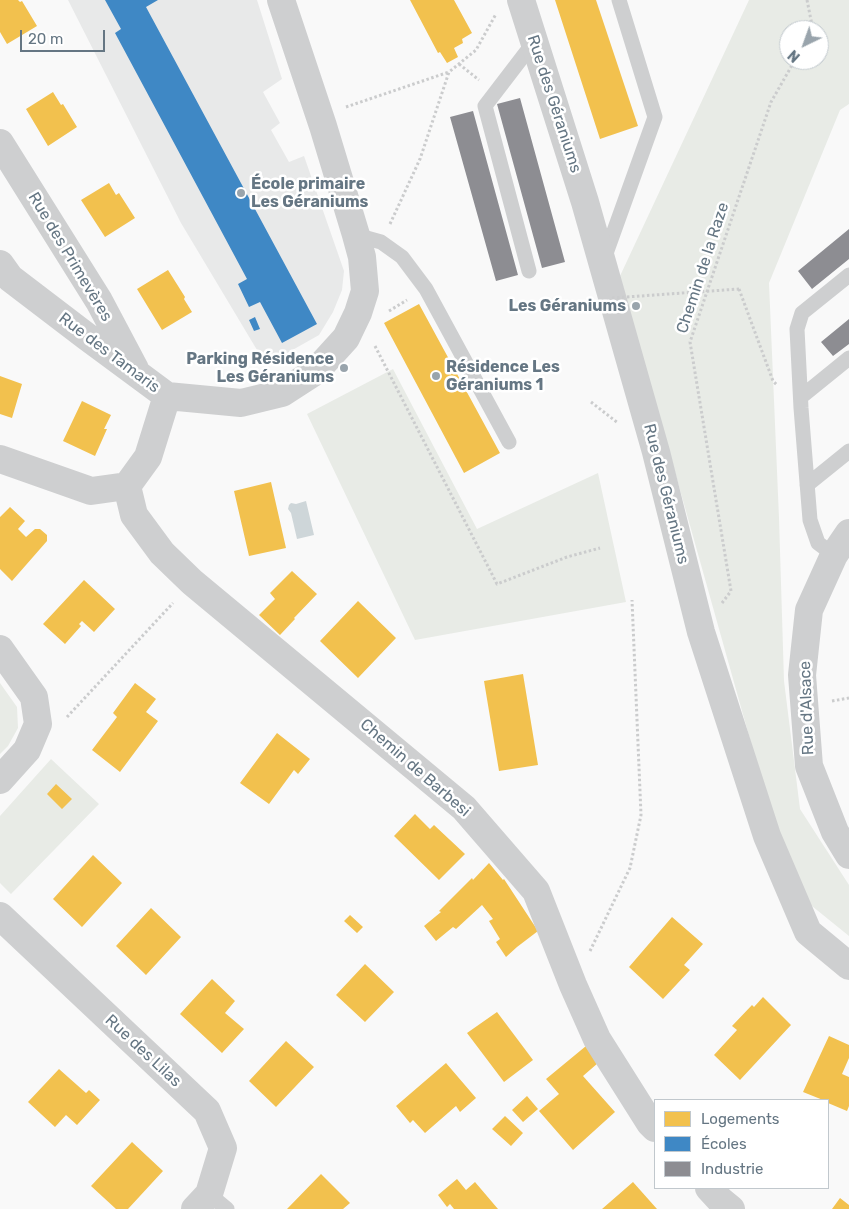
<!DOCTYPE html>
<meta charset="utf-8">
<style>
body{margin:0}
#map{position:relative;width:849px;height:1209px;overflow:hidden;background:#f9f9f9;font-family:Rubik,sans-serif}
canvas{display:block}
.legend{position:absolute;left:654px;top:1099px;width:175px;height:90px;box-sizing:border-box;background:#fff;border:1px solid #c1c8cd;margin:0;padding:6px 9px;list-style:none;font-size:15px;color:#657683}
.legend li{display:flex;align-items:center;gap:10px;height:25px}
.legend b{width:25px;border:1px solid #c1c8cd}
.north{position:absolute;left:779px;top:20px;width:50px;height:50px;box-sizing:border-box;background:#fff;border:1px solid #c1c8cd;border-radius:50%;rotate:222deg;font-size:14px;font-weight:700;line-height:20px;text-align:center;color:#657683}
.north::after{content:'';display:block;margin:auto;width:18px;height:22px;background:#99a4ac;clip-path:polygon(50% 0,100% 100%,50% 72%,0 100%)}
.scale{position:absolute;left:20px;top:30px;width:85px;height:22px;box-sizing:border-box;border:2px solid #657683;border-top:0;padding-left:6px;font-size:15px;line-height:18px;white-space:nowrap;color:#657683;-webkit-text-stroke:4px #fff;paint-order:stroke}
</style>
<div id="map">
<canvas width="849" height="1209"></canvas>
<ul class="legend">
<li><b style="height:14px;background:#f2c14e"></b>Logements</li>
<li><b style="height:14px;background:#3f88c5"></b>Écoles</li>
<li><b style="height:14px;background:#8d8d92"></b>Industrie</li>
</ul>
<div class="north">N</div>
<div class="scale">20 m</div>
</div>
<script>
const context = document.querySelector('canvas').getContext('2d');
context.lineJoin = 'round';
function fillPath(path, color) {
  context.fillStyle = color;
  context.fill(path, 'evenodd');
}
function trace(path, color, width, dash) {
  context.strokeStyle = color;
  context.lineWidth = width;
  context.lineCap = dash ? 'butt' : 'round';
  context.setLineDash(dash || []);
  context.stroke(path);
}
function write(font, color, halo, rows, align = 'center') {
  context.font = font + ' Rubik,sans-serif';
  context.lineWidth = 5;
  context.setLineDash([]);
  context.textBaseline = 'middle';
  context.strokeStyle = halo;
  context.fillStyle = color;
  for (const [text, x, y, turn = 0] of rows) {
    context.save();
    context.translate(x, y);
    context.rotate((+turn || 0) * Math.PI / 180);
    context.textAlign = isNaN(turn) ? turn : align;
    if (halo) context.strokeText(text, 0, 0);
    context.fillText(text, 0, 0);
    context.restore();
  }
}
fillPath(new Path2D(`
 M68 0H257L282 79 263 92 280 123 271 130 289 162 304 156 344 271 342 290 333 312 319 335 266 365 181 223Z`), '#e8e9e9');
fillPath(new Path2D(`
 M749 0H849V104L840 110 769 283 779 518 784 681 800 809 849 885V936L807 902 767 800 620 276ZM789 30H819V60H789Z
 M393 369 477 529 598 473 626 602 415 640 307 414Z
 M0 683 17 707 18 728 8 746 0 754Z
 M51 759 99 804 11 894 0 883V816Z`), '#e8ebe6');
fillPath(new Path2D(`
 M306 501 314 535 297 539 291 513 288 509 289 505 291 503 296 504Z`), '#ced6d9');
fillPath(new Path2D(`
 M0 0H18L20 2 22 1 37 26 7 44 0 32Z
 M410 0H454L472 33 462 39 463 43 454 48 458 57 447 63 440 52 438 53Z
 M555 0H596L638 126 600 139Z
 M53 92 61 105 63 104 77 127 48 146 26 109Z
 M109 183 116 195 119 193 135 218 105 237 81 200Z
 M168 270 185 297 184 299 192 312 162 330 137 289Z
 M419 304 500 453 464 473 384 323Z
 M0 376 22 384 12 418 0 414Z
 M82 401 111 415 104 429H107L95 456 63 441Z
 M271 482 286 548 249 556 234 491Z
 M10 507 25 521 18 529 26 537 35 529H40L47 535V541L12 581 0 569V517Z
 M292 571 317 594 294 618 295 619 280 635 259 615 275 599 270 593Z
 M84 580 115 609 94 632 82 621 79 624 81 626 65 644 43 624Z
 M358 601 396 638 358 678 320 641Z
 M523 674 538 765 499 771 484 681Z
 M135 683 156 699 146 712 158 721 120 772 92 750 117 717 113 713Z
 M277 733 310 759 298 774 294 770 269 804 240 783Z
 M56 784 72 799 62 809 47 794Z
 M415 814 430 829 434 825 465 854 439 880 394 836Z
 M93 855 122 883 82 927 53 899Z
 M489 863 503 880 504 879 538 931 517 947 506 957 496 942 500 939 489 921 493 919 482 905 456 929 453 927 436 941 424 926 441 912 439 911 472 878 473 880Z
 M151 908 181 937 146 975 116 946Z
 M350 915 363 927 357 933 344 921Z
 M672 917 703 944 684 965 690 970 663 999 629 967Z
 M365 964 394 992 365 1022 336 995Z
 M212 979 235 1001 225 1013 244 1029 222 1053 180 1014Z
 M763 997 791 1025 740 1080 714 1055 737 1030 732 1026 752 1005 754 1007Z
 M497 1012 533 1060 504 1082 467 1033Z
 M829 1036 849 1045V1058L842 1074 849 1077V1106L847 1111 828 1103V1100H823L803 1092Z
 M286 1041 314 1067 276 1107 249 1081Z
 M586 1046 598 1063 583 1076 615 1112 573 1150 539 1111 559 1094 546 1079Z
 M446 1063 476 1098 460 1112 456 1106 425 1133 413 1120 410 1123 396 1106Z
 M59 1069 86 1093 89 1090 100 1100 77 1125 66 1115 55 1127 28 1102Z
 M527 1096 538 1109 523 1122 512 1110Z
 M505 1116 523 1133 511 1146 492 1129Z
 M132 1142 163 1171 128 1209H116L91 1186Z
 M321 1174 350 1203 343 1209H287Z
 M457 1179 466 1190 475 1182 498 1209H454L450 1204 447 1207 438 1195Z
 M633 1182 657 1209H602Z
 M840 1198 849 1205V1209H832Z`), '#f2c14e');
fillPath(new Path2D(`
 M105 0H158L146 7 317 324 282 343 260 302 249 307 238 284 247 279 115 33 121 29Z
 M255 317 260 329 254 331 249 320Z`), '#3f88c5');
fillPath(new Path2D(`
 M520 98 565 262 542 268 497 104Z
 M473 111 518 275 496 281 450 117Z
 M849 229V259L812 289 798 271Z
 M849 319V344L833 356 821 342Z`), '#8d8d92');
trace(new Path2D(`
 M807 0 813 30
 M459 64 479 80
 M346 107 449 72
 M390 224 420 159 449 72 476 50 496 14
 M739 289 773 381 777 385
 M389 311 407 300
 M375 346 497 584 567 557 600 548
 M591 402 618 423
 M722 603 731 591 690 342 771 102 795 60
 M832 701 849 698
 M67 717 173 603
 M590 951 630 868 641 815 632 600`), '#cbcccd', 3, [2.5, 2.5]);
trace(new Path2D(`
 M356 235 381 242 402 257 426 289 509 442
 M604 259 655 117 619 0
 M529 271 485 106 534 42
 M801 397 849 358
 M807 485 849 451
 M834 555 818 543 810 520 801 408 797 329 802 313 849 275
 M209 1194 227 1209`), '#cecfd0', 15);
trace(new Path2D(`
 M521 0 585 202 656 452 701 632 767 836 808 932 849 966
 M0 143 99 301 135 369
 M0 264 10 278 86 336 167 396 148 457 127 486
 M167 396 241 403 282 393 316 371 346 338 358 313 365 291 362 257 356 235 323 126 281 0
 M0 459 91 491 127 486
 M127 486 134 515 162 553 192 582 464 808 536 891 573 985 597 1039 650 1123 655 1128
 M849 533 834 555 809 610 802 675 809 766 835 832 849 855
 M0 649 34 697 38 724 27 750 0 780
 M0 916 207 1111 223 1148 209 1194 195 1209
 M709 1188 720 1200 731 1209`), '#cecfd0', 28);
trace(new Path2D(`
 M612 298 739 289`), '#cbcccd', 3, [2.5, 2.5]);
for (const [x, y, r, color] of [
 [241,193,5,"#99a4ac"],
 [636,306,5,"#99a4ac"],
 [344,368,5,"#99a4ac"],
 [436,376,5,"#99a4ac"]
]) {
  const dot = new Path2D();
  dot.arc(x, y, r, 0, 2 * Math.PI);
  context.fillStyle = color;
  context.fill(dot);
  trace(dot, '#fff', 2);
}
write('16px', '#657683', '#fff', [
 ["Rue des Géraniums",554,104,72],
 ["Rue des Primevères",70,257,59],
 ["Chemin de la Raze",703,268,-72],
 ["Rue des Tamaris",109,353,37],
 ["Rue des Géraniums",666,494,76],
 ["Rue d'Alsace",807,708,-92],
 ["Chemin de Barbesi",415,768,41],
 ["Rue des Lilas",143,1051,43]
]);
write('bold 16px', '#657683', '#fff', [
 ["École primaire",251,184],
 ["Les Géraniums",251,202],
 ["Les Géraniums",626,306,"right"],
 ["Parking Résidence",334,359,"right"],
 ["Les Géraniums",334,377,"right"],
 ["Résidence Les",446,367],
 ["Géraniums 1",446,385]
], 'left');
</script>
